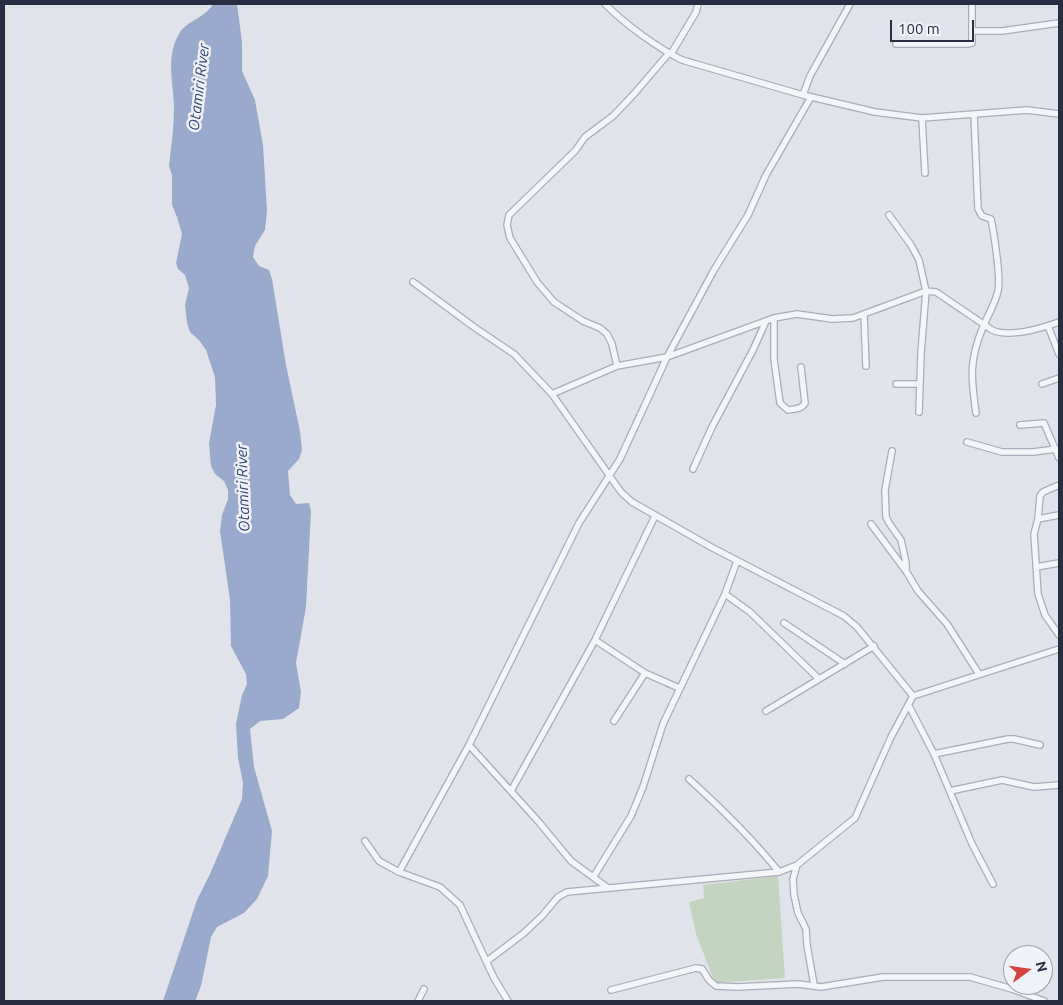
<!DOCTYPE html>
<style>
body{margin:0}
#map{position:relative;width:1063px;height:1005px;overflow:hidden;background:#e1e3ea;font-family:Ubuntu,sans-serif}
canvas{display:block}
.frame{position:absolute;inset:0;border:5px solid #282d43;pointer-events:none}
.north{position:absolute;left:1003px;top:945px;width:50px;height:50px;box-sizing:border-box;background:#f1f2f8;border:1px solid #a1a3b0;border-radius:50%;rotate:76deg;font-size:14px;font-weight:700;line-height:20px;text-align:center;color:#282d43}
.north::after{content:'';display:block;margin:auto;width:18px;height:22px;background:#d54340;clip-path:polygon(50% 0,100% 100%,50% 72%,0 100%)}
.scale{position:absolute;left:890px;top:20px;width:84px;height:22px;box-sizing:border-box;border:2px solid #282d43;border-top:0;padding-left:6px;font-size:15px;line-height:18px;white-space:nowrap;color:#282d43;-webkit-text-stroke:4px #f1f2f8;paint-order:stroke}
</style>
<div id="map">
<canvas width="1063" height="1005"></canvas>
<div class="frame"></div>
<div class="north">N</div>
<div class="scale">100 m</div>
</div>
<script>
const context = document.querySelector('canvas').getContext('2d');
context.lineJoin = 'round';
function fillPath(path, color) {
  context.fillStyle = color;
  context.fill(path, 'evenodd');
}
function trace(path, color, width, dash) {
  context.strokeStyle = color;
  context.lineWidth = width;
  context.lineCap = dash ? 'butt' : 'round';
  context.setLineDash(dash || []);
  context.stroke(path);
}
function write(font, color, halo, rows, align = 'center') {
  context.font = font + ' Ubuntu,sans-serif';
  context.lineWidth = 5;
  context.setLineDash([]);
  context.textBaseline = 'middle';
  context.strokeStyle = halo;
  context.fillStyle = color;
  for (const [text, x, y, turn = 0] of rows) {
    context.save();
    context.translate(x, y);
    context.rotate((+turn || 0) * Math.PI / 180);
    context.textAlign = isNaN(turn) ? turn : align;
    if (halo) context.strokeText(text, 0, 0);
    context.fillText(text, 0, 0);
    context.restore();
  }
}
fillPath(new Path2D(`
 M778 876 785 978 715 983 696 934 689 902 704 898 703 885Z`), '#c3d5c1');
fillPath(new Path2D(`
 M213 4H237L242 42V71L255 100 263 145 267 211 265 230 255 246 253 257 259 266 269 270 272 279 286 365 300 431 302 450 299 459 288 471 290 495 296 504 309 503 311 511 306 607 296 663 301 692 299 708 283 719 260 721 250 729 254 767 272 831 268 876 257 899 244 913 217 927 211 937 201 986 195 1001H163L197 900 210 874 242 799 243 783 238 758 236 724 242 695 247 684 246 674 231 646 230 600 220 531 222 515 228 499V490L224 481 215 474 211 466 209 443 216 405 215 377 206 350 199 340 190 332 187 323 185 305 189 288 185 275 178 269 176 263 182 234 177 217 172 205V175L169 166C171 147 174 128 174 109 174 83 165 58 179 34 187 20 204 19 213 4Z`), '#9aaacc');
const street = new Path2D(`
 M605 4C625 24 656 47 682 60L803 95 875 112 922 118 1027 110 1059 114
 M973 31H1002L1059 23
 M896 44H968L972 43V4
 M671 54 696 12 698 4
 M803 95 810 76 850 4
 M974 114 978 209 982 216 991 219C994 233 1001 278 998 291 995 304 988 315 983 327 969 360 971 378 976 413
 M922 118 925 173
 M889 215 911 245 919 260 926 291 921 353 919 412
 M413 282 474 327 514 354 552 394 621 492 632 502 711 547 844 616 857 627 913 696
 M864 315 866 366
 M774 318V359L780 403 788 410C795 409 802 409 805 403L801 367
 M1048 326 1059 354
 M617 366 612 344 607 334 600 328 583 321 554 302 537 282 510 238 507 225 509 215 575 151 585 137 613 116 634 94 669 53
 M896 384H919
 M1042 384 1059 378
 M552 394 617 366 667 357 774 318 797 314 832 319 853 318 926 291 936 292 992 330C1009 338 1042 328 1059 322
 M1020 425 1044 423 1059 458
 M967 442 1002 452H1033L1056 449
 M892 451 885 490 886 517 889 523 901 540 906 563V571
 M693 469 712 427 753 350 766 321
 M1059 485 1043 492 1040 496 1038 519 1034 534 1038 594 1045 615 1059 635
 M1038 519 1059 515
 M871 524 906 571 918 591 947 624 979 674
 M1036 567 1059 563
 M725 594 750 612 819 679
 M784 623 845 664
 M595 640 645 673 679 688
 M909 706 934 754 972 844 993 884
 M766 711 874 646
 M614 721 645 673
 M469 745 538 821 571 861 608 888
 M934 754 1008 739H1014L1040 745
 M689 779C721 808 752 838 779 872
 M511 791 595 640 655 516
 M950 791 1002 780 1034 787 1059 785
 M365 841 379 861 399 872 440 887 460 905 494 978 508 1001
 M797 865 793 879 794 895 798 913 806 929 807 945 814 985
 M399 872 469 745 579 523 620 459 667 357 714 270 748 215 766 175 811 97
 M594 876 631 816 643 787 663 724 725 594 737 561
 M487 961 524 933 542 916 558 897 567 892 779 872 797 865 855 818 891 737 913 696 1059 649
 M611 990 696 968 702 969 709 980 716 986 737 987 798 984 821 987 883 977H970L1012 989 1044 1001
 M418 1001 424 989`);
trace(street, '#aaacb8', 8);
trace(street, '#f4f5f8', 5.5);
write('italic 15px', '#304479', '#f1f2f8', [
 ["Otamiri River",199,87,-83],
 ["Otamiri River",243,488,-92]
]);
</script>
